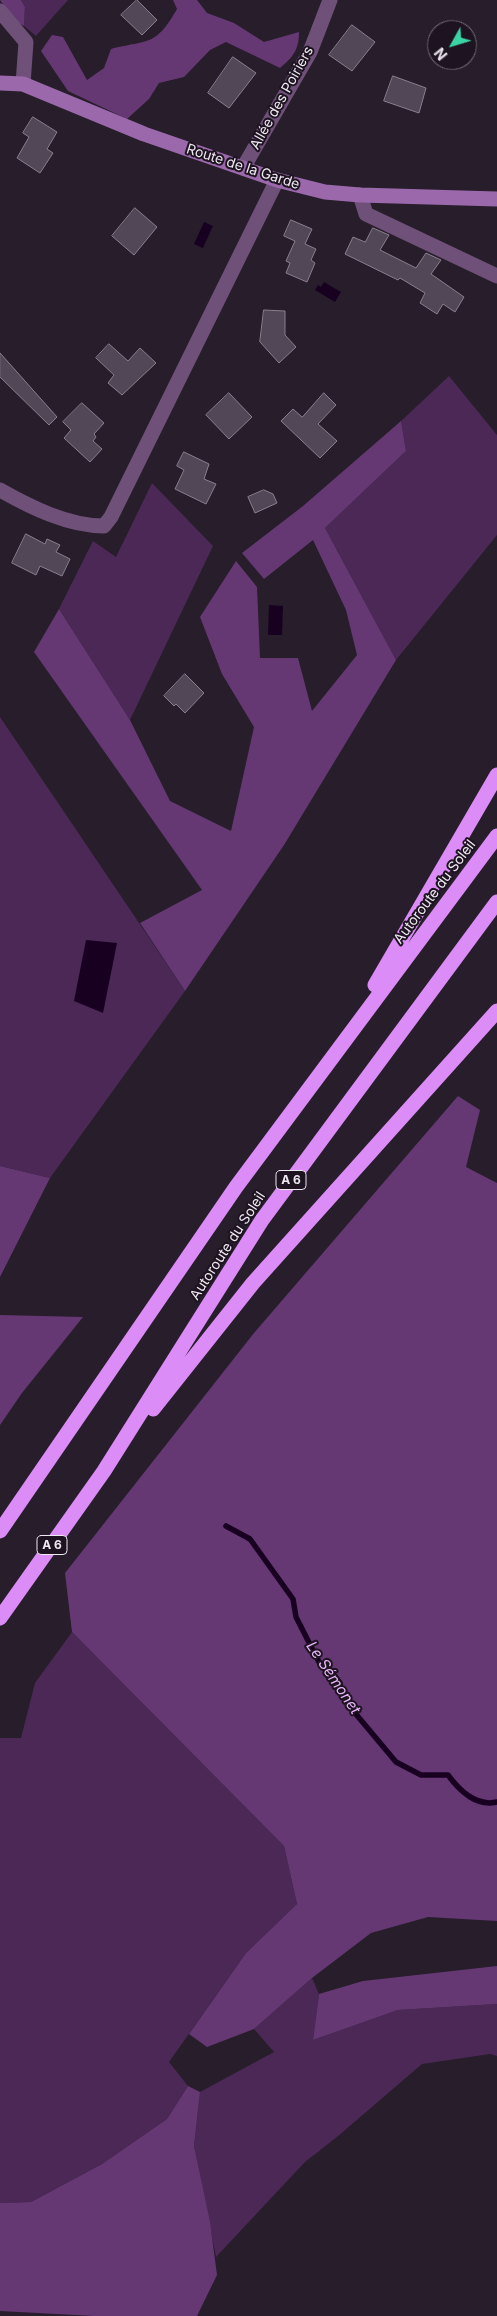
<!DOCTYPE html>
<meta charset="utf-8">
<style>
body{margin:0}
#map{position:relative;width:497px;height:2316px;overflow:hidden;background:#271d2b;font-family:Inter,sans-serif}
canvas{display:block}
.north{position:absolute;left:427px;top:20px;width:50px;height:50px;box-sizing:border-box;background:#1e1421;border:1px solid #716974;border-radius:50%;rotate:231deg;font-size:14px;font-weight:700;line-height:20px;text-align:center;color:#eee8f1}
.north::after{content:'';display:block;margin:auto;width:18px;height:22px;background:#3ad4a5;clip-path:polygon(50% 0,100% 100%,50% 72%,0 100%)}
</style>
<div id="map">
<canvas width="497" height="2316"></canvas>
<div class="north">N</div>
</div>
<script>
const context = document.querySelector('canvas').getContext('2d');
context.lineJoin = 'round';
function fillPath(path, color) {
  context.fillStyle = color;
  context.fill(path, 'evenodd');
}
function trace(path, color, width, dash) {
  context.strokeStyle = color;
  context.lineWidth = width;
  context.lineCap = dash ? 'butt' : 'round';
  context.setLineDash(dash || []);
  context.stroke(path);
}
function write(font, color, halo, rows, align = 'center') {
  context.font = font + ' Inter,sans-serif';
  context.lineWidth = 4;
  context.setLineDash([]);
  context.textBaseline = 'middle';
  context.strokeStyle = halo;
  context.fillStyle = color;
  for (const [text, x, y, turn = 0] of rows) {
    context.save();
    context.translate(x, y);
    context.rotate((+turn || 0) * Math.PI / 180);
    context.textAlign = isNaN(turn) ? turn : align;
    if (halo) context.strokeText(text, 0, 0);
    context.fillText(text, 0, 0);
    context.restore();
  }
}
fillPath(new Path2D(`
 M21 0H68L36 36 24 26 25 7Z
 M449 376 497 435V535L396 660 325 528 406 451 401 421Z
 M152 483 213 546 130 720 59 609 93 541 116 557Z
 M0 717 185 991 50 1178 0 1166Z
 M72 1632 284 1846 297 1904 246 1953 169 2062 188 2086 167 2119 102 2164 31 2202 0 2203V1738H21L35 1683Z
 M312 1978 319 1994 313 2040 398 2010 497 2004V2056L490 2054 422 2064 337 2137 305 2162 216 2257 194 2146 200 2092 274 2052 254 2029Z`), '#4b2856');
fillPath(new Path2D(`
 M0 0H21L25 7 24 26 15 21Z
 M173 0H197L207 13 234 23 264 42 299 32C299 50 293 57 280 68L226 42 210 50 184 77 159 83 149 99 127 119 68 91 41 51 52 35 63 37 87 80 104 68 111 49C150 39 155 47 177 9Z
 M401 421 406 451 325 528 396 660 284 845 185 991 140 923 202 890 34 652 59 609 130 720 170 801 231 831 254 727 222 674 200 617 236 561 257 587 260 658H298L312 711 357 655 346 610 313 540 264 579 242 553 303 506Z
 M458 1096 480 1110 466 1167 497 1183V1921L428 1917 371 1933 312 1978 254 2029 207 2047 189 2034 246 1953 297 1904 284 1846 72 1632 65 1573 254 1333Z
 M0 1166 50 1178 0 1277Z
 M0 1315 83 1317 22 1393 0 1425Z
 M497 1966V2004L398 2010 313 2040 319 1994 363 1981Z
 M188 2086 200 2092 194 2146 210 2222 217 2275 197 2316H94L0 2311V2203L31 2202 102 2164 167 2119Z`), '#653874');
fillPath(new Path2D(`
 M204 222 213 226 203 248 194 244Z
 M324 282 341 292 335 302 315 290 318 285 321 287Z
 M269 605 283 606 282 635H268Z
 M86 940 117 943 103 1013 74 1001Z`), '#180021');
trace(new Path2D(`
 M226 1526 250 1539 293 1599 296 1617 320 1664 330 1670 340 1683 341 1693 350 1707 396 1762 421 1775H448C459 1790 476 1807 497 1802`), '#180021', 5.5);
const building = new Path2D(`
 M137 0 157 20 142 35 121 15Z
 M352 25 375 42 352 71 329 55Z
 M233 57 256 73 229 108 208 93Z
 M393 76 426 88 419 113 384 101Z
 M33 117 57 132 47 149 53 153 40 173 17 158 29 137 23 133Z
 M135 208 157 227 134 255 112 236Z
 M291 220 312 229 305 244 316 249 311 260 315 263 307 282 286 273 290 263 286 261 295 241 284 236Z
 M373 228 389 235 380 250 416 268 426 253 441 260 431 274 464 297 455 312 443 304 437 314 420 303 425 293 400 278 398 280 345 254 353 237 365 242Z
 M264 310 285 311V335L296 347 279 363 260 342Z
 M109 344 128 361 140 348 156 363 122 395 108 383 114 375 96 358Z
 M0 353 57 417 49 425 0 377Z
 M229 393 252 417 229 439 206 415Z
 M324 393 336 405 318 424 337 441 320 458 281 421 293 409 302 417Z
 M82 403 104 423 94 434 96 437 93 441 102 449 90 462 64 438 71 430 63 422Z
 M184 452 209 464 204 479 216 484 206 504 175 489 184 470 177 466Z
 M264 490 273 494 277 503 255 513 248 497Z
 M26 534 45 544 47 539 60 545 56 552 70 559 62 576 40 566 36 575 12 563Z
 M185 674 204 693 185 713 176 704 174 706 164 696Z`);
fillPath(building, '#524756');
trace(building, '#8b7f8f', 1);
trace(new Path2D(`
 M0 11 26 42 23 84
 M243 168 310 52 330 0
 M360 195 366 214 497 276
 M0 490C30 507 68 526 104 526L111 517 277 180`), '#6f5079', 15);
trace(new Path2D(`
 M0 83 23 84 144 134 277 180 325 192 360 195 497 199`), '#9b68ac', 15);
trace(new Path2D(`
 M375 985 497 775
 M153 1409 253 1283 497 1011
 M0 1531 236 1187 497 836
 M0 1618 104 1471 262 1220 497 902`), '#dc8cf6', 15);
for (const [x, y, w] of [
 [291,1180,30],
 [52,1545,30]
]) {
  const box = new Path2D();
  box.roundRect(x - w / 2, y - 9.5, w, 19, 4);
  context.fillStyle = '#1e1421';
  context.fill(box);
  trace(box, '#eee8f1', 1);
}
write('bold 12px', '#eee8f1', null, [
 ["A 6",291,1180],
 ["A 6",52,1545]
]);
write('14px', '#eee8f1', '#1e1421', [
 ["Allée des Poiriers",282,98,-61],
 ["Route de la Garde",243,167,18],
 ["Autoroute du Soleil",435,892,-53],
 ["Autoroute du Soleil",228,1246,-57]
]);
write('italic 15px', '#eab5fb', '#1e1421', [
 ["Le Sémonet",333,1678,56]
]);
</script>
